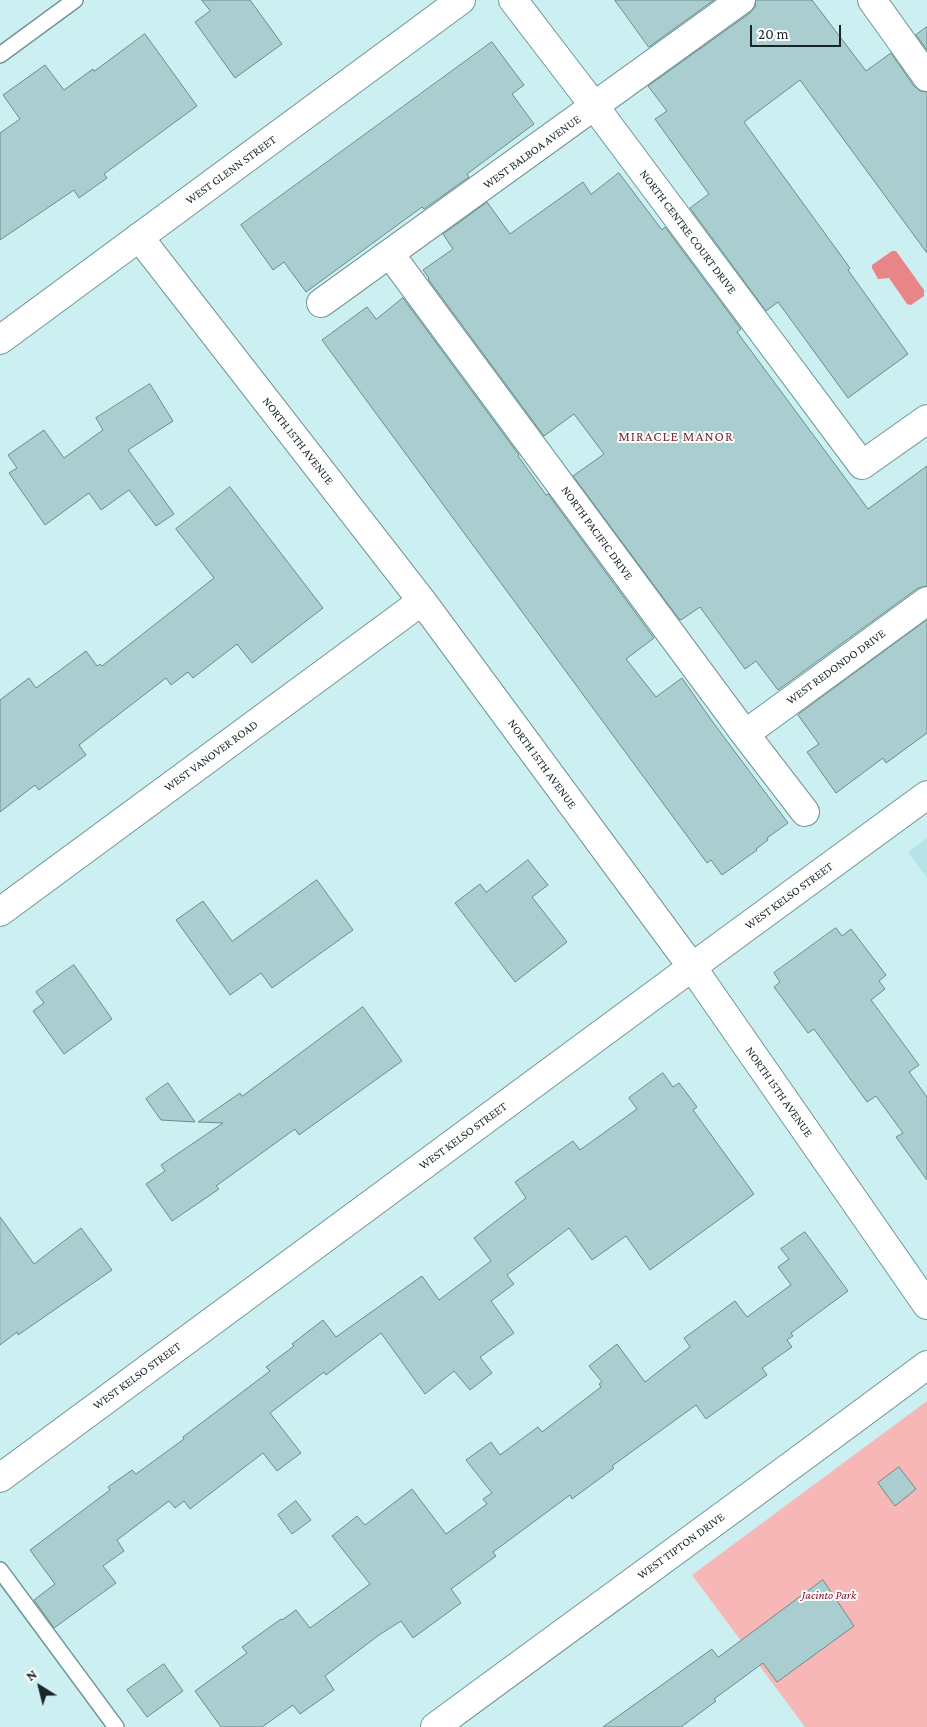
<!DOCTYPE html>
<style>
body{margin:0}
#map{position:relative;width:927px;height:1727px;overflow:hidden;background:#ccf0f2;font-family:"Crimson Pro",serif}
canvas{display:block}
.north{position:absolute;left:15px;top:1662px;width:50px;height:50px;-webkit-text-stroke:4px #fff;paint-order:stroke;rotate:324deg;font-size:14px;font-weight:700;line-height:20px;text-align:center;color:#192627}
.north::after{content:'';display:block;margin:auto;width:18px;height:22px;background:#192627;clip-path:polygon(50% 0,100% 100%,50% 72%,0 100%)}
.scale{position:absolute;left:750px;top:25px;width:91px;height:22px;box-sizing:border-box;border:2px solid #192627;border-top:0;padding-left:6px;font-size:15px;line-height:18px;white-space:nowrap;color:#192627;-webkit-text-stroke:4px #fff;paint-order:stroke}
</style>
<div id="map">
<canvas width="927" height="1727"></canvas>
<div class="north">N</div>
<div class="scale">20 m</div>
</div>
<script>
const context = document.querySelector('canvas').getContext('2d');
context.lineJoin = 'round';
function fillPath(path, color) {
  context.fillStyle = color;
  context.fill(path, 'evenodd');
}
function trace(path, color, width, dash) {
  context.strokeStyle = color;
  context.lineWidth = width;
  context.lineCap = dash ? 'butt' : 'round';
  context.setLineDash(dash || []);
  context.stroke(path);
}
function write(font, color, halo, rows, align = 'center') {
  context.font = font + ' "Crimson Pro",serif';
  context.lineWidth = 4;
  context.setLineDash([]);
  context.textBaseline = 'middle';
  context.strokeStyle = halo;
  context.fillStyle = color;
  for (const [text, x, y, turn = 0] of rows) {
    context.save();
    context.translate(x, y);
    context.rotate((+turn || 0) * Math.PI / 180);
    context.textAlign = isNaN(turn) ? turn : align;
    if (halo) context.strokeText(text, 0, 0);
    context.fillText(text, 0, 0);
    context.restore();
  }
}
fillPath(new Path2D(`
 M927 838V878L908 852Z`), '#b6e3e7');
fillPath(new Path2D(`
 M927 1401V1727H805L692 1575Z`), '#f7b7b6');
fillPath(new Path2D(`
 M892 251H896L924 290V296L911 305 907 304 889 278 878 279 872 268V265Z`), '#e88587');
const building = new Path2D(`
 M202 0H250L282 44 235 78 195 22 210 11Z
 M615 0H714L649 47Z
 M756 0H812L866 71 891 53 914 86 920 91 927 92V253L800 80 744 122 850 268 848 270 908 354 848 398 778 302 766 311 690 208 709 194 655 119 667 111 648 86 750 13 755 7Z
 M927 27V50L916 35Z
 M145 34 197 106 104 174 107 178 79 198 74 190 0 240V133L20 119 3 95 45 65 64 90 93 69 94 71Z
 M492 42 524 85 512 94 534 124 467 174 469 177 424 209 422 207 306 292 284 262 273 270 241 225Z
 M619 173 662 230 665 227 741 329 737 332 868 509 927 466V586L918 588 778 690 756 661 745 669 700 607 681 620 679 619 573 476 604 454 574 414 544 436 428 279 429 278 423 270 453 249 443 234 487 202 510 234 583 182 591 194Z
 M403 298 519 455 518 456 546 495 548 494 654 638 626 659 656 697 682 678 712 721 788 823 767 838 768 840 756 849 757 850 722 875 711 860 707 863 322 340 367 307 376 319Z
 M150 384 173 421 128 450 174 514 156 526 129 490 101 510 89 493 45 525 9 473 17 468 8 455 44 430 64 458 103 430 96 418Z
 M230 487 323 608 252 663 237 644 193 678 188 672 171 685 166 678 79 745 86 755 39 790 35 785 0 812V700L29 678 36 688 86 651 97 666 100 664 102 666 214 578 176 529Z
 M927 620V733L886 763 883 758 836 793 807 752 819 744 798 715Z
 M528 860 548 885 532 897 567 942 515 982 455 903 480 884 486 892Z
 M317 880 353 930 272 988 261 973 230 995 176 920 203 901 232 941Z
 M836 928 842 936 851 929 886 975 879 981 885 989 871 1000 919 1065 909 1072 927 1097V1180L896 1137 903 1133 876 1096 867 1102 814 1029 808 1033 774 987 780 982 774 973Z
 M74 965 112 1019 64 1054 33 1011 44 1003 36 992Z
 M363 1007 402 1061 299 1135 295 1129 216 1186 219 1189 172 1221 146 1184 165 1171 161 1165 223 1123 198 1122 240 1093 242 1096Z
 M663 1073 673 1087 679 1083 697 1107 693 1110 754 1194 650 1270 626 1236 592 1260 569 1228 507 1275 514 1284 491 1301 514 1333 480 1357 492 1373 470 1390 454 1371 425 1394 381 1333 326 1375 324 1372 270 1413 301 1453 277 1471 263 1453 190 1509 184 1501 175 1508 169 1501 117 1540 124 1551 103 1566 116 1583 54 1628 34 1600 55 1584 30 1550 110 1490 108 1487 132 1470 136 1474 184 1439 183 1437 270 1371 266 1367 294 1346 292 1344 323 1320 336 1337 422 1276 439 1300 491 1261 474 1238 526 1198 515 1182 573 1141 580 1150 637 1109 629 1098Z
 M168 1083 195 1122 161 1120 146 1099Z
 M0 1217 34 1264 81 1228 112 1270 18 1335 17 1332 0 1345Z
 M805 1232 848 1291 791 1333 793 1336 787 1340 792 1347 762 1368 767 1375 706 1419 696 1405 612 1466 614 1468 572 1499 570 1495 493 1552 496 1556 451 1589 461 1603 413 1638 401 1621 379 1635 325 1676 334 1690 300 1714 293 1705 262 1727H221L195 1691 247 1653 242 1647 281 1619 282 1620 296 1610 310 1628 370 1584 332 1536 357 1516 365 1525 412 1489 446 1534 487 1504 483 1499 492 1493 466 1460 491 1442 500 1455 538 1427 542 1432 601 1387 599 1384 602 1382 589 1366 617 1344 645 1382 690 1347 684 1338 735 1301 747 1317 791 1285 778 1267 789 1259 781 1249Z
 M899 1467 916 1489 895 1506 878 1483Z
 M296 1501 311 1520 292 1534 278 1515Z
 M823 1580 854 1626 777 1682 763 1663 714 1699 716 1701 681 1727H603L712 1649 718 1657Z
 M164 1664 183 1691 147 1717 127 1690Z`);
fillPath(building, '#aaced0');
trace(building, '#698b8d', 1);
const service = new Path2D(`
 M0 55 75 0
 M0 1570 116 1727`);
const minor = new Path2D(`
 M513 0 595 107 862 465 927 419
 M872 0 927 77
 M139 237 422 601 692 967 927 1305
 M390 254 745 734 805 812
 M321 303 741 0
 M745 734 927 601
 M0 912 422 601
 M0 1478 692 967 927 795
 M435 1727C599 1606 764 1487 927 1365`);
const tertiary = new Path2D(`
 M0 340 461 0`);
trace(service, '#739598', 18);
trace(minor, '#739598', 30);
trace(tertiary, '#739598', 30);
trace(service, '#fff', 15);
trace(minor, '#fff', 28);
trace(tertiary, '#fff', 28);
write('12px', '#192627', '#fff', [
 ["WEST BALBOA AVENUE",532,152,-36],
 ["WEST GLENN STREET",231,170,-36],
 ["NORTH CENTRE COURT DRIVE",688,232,53],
 ["NORTH 15TH AVENUE",298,441,52],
 ["NORTH PACIFIC DRIVE",597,533,54],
 ["WEST REDONDO DRIVE",836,667,-36],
 ["WEST VANOVER ROAD",211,756,-36],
 ["NORTH 15TH AVENUE",542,764,54],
 ["WEST KELSO STREET",789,896,-36],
 ["NORTH 15TH AVENUE",779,1092,55],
 ["WEST KELSO STREET",463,1136,-36],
 ["WEST KELSO STREET",137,1376,-36],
 ["WEST TIPTON DRIVE",681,1546,-36]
]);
write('italic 12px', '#890f25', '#fff', [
 ["Jacinto Park",829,1595]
]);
context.letterSpacing = '1px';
write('14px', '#772f33', '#fff', [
 ["MIRACLE MANOR",676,437]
]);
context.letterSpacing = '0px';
</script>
